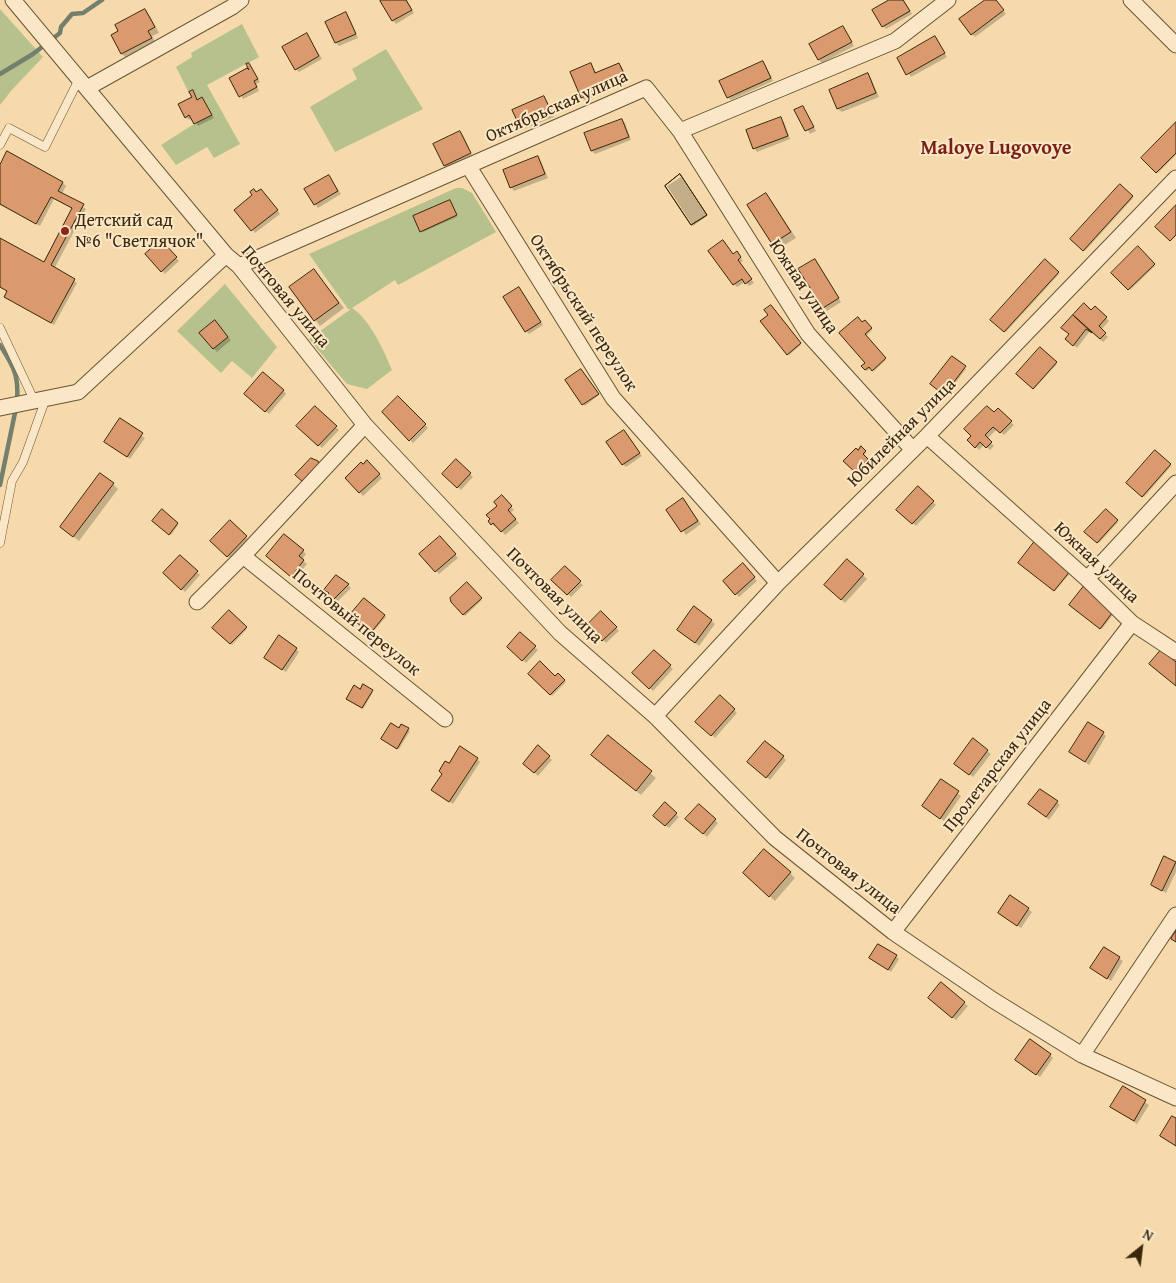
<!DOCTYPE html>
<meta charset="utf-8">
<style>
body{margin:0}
#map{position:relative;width:1176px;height:1283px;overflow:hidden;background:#f6daab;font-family:"Gentium Book Plus",serif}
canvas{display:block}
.north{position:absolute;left:1116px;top:1223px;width:50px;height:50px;-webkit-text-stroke:4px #f9e7c8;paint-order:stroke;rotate:29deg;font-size:14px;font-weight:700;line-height:20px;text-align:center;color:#3a270c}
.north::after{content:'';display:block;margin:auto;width:18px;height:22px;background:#3a270c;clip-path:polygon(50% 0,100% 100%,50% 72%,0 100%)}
</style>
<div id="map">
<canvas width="1176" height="1283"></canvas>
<div class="north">N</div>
</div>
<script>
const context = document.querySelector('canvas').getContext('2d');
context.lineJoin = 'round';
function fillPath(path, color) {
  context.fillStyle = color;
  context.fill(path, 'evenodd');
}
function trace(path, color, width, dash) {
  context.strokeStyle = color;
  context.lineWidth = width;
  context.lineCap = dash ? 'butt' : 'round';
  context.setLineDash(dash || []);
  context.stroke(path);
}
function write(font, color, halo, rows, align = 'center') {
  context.font = font + ' "Gentium Book Plus",serif';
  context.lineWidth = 4;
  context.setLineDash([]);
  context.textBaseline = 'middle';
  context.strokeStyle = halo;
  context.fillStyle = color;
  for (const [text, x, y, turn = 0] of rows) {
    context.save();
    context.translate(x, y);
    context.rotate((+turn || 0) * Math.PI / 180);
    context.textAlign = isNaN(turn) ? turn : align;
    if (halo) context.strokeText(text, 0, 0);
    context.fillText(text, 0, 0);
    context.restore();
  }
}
fillPath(new Path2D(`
 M0 9 43 57 11 91 0 105Z
 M242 24 259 57 207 85 240 144 214 158 207 147 176 165 161 145 194 124 189 116 185 118 178 104 191 97 176 67 192 57 191 53Z
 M386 49 423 109 335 152 310 107 357 79 352 69Z
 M456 188H462L472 193 496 232 398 285 395 280 352 308C370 319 384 351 392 370L367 389 347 384 309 339 351 309H348L309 254Z
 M225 284 277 347 252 378 232 361 221 373 177 331Z`), '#b7c18d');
fillPath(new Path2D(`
 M384 0H407L414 13 396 24 393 20Z
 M891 0H904L912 14 886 29 883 26Z
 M987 0H995L1006 14 975 37 972 34Z
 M145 10 150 16 159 33 152 36 156 43 127 59 122 54 112 36 120 32Z
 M345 14 349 17 358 38 339 46 336 43 327 22Z
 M843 27 854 46 822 63 819 60Z
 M306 34 322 59 299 72 296 69Z
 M935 37 947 57 911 77 898 58Z
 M763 62 766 66 773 81 731 100 728 97Z
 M249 64 260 82 256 84 259 91 243 99 231 78 250 69Z
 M591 64 597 74 619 64 622 67 628 81 585 101 582 97Z
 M868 75 871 78 879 97 842 112 838 109 831 90Z
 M192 91 198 101 202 99 205 102 214 118 198 126 193 118 189 120 186 117 193 97Z
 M544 98 547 101 554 117 524 129 521 126Z
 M802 107 816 131 810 134 796 110Z
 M780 118 784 122 790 139 757 152 754 148Z
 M622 120 625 123 631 140 595 154 592 151 586 134Z
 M1176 124V155L1158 173 1143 158Z
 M460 132 463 135 473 157 448 169 445 166Z
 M8 153 63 183 66 186 62 194 86 209 54 269 77 283 54 325 6 297 8 292 0 287V239L44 263 73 209 54 199 40 226 0 205V168Z
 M538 158 541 161 548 178 514 191 511 187Z
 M329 176 341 194 318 208 315 204Z
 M681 177 707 216 693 226 667 186Z
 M1120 185 1133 198 1085 251 1071 239Z
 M264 193 280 214 255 233 236 210 256 194Z
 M766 195 771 200 796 238 778 249 773 244 748 206Z
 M451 203 457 217 423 232 421 231Z
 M161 241 179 261 165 274 146 254Z
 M1138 248 1155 266 1130 290 1113 273Z
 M734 255 740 256 743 261 740 263 754 283 749 286 745 282 737 287 734 284Z
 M1045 261 1059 274 1006 332 992 319Z
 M818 264 841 302 827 311 800 269Z
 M314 270 344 308 320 326 291 287Z
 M522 292 543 325 529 334 526 331Z
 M1084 305 1091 311 1095 307 1109 321 1101 330 1108 337 1103 342 1090 331 1077 348 1066 339 1070 334 1063 328Z
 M771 306 801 345 789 355 762 322 770 315Z
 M865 321 872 330 866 336 886 360 874 371 871 368 867 371 863 366 866 363 862 323Z
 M218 325 231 340 217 352 201 333Z
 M1040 349 1057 364 1034 389 1018 374Z
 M952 358 966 369 946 395 932 384Z
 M581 370 599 395 585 406 576 395Z
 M283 390 286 394 269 414 249 397Z
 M398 398 428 428 413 443 383 412Z
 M315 408 339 430 322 448 298 426Z
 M998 410 1014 425 1004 435 997 429 987 439 994 446 990 450 984 445 979 450 969 440Z
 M120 420 145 438 130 459 109 445Z
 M627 434 642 456 626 467 623 464Z
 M861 448 866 453 863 456 868 461 857 472 845 461Z
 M1155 452 1171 466 1144 497 1128 483Z
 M456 461 473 477 461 490 444 474Z
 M367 462 382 478 363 496 346 478Z
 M113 484 118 489 79 541 61 527Z
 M918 488 936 505 916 526 898 510Z
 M502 497 514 510 510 513 519 523 505 535 497 525 495 527 489 521Z
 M683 499 701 524 686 535 668 510Z
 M162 511 178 525 171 535 153 521Z
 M1106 511 1118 522 1099 543 1086 532Z
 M230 522 249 540 231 559 212 541Z
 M443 541 458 558 439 574 421 554Z
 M303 551 306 554 302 560 307 564 295 579 270 560Z
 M180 557 200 575 185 592 165 573Z
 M848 561 867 579 845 603 826 585Z
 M1020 562 1071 572 1055 591Z
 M565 568 583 585 571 597 553 580Z
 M746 568 757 581 739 597 724 581Z
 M467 584 482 600 465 616 453 602Z
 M348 585 351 588 337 602 332 598Z
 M365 599 386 617 371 634 350 616Z
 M1071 605 1115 612 1102 629Z
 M694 608 715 624 699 646 678 630Z
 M229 612 247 629 232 645 214 628Z
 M601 612 619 631 606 643 589 625Z
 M520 634 538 650 526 663 508 647Z
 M296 649 299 652 286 672 269 661Z
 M654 651 673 669 653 691 634 673Z
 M529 674 555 678 558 675 566 682 552 696Z
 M361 691 373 692 363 709 349 700Z
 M720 697 737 713 715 738 697 722Z
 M402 725 410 731 399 749 384 740 399 730Z
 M1103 733 1106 736 1089 765 1071 752Z
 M608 737 656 778 641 795 598 760Z
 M973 740 991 754 973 777 959 767Z
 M539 747 552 760 538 776 524 764Z
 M783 757 786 760 770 780 752 765Z
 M477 759 480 762 453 804 436 793 449 765Z
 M941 781 961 796 944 821 927 809Z
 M1057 802 1060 805 1049 820 1033 807Z
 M665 804 679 817 669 828 655 816Z
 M699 806 718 823 707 837 687 819Z
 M1165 858 1176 863V872L1166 893 1152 885Z
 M790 873 795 878 775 901 749 878Z
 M1028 909 1032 912 1021 928 1003 916Z
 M1104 949 1123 961 1111 981 1092 968Z
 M896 956 899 959 891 972 871 958Z
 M933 1001 964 1003 968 1006 956 1020Z
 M1050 1055 1053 1058 1040 1077 1020 1063Z
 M1123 1088 1149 1105 1137 1124 1112 1107Z`), '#0003');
trace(new Path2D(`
 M0 74 33 54 60 33 61 27 72 14 83 13 102 0
 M0 345C13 366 19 374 17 401
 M0 485 16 408`), '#757f6e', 4.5);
const building = new Path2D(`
 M382 0H406L412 10 392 21 380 1Z
 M889 0H903L910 11 882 27 872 10Z
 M985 0H996L1004 10 971 35 959 19Z
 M145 9 155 27 148 31 152 38 121 54 111 35 118 31 115 25Z
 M346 12 356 34 335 43 325 22Z
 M843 26 852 42 818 60 809 44Z
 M307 33 319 56 295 70 282 47Z
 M935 36 945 53 906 75 897 58Z
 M763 61 771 78 727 98 719 81Z
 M249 63 258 79 254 81 257 87 239 97 229 78 247 68 249 70 246 64Z
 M591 63 595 73 619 63 626 78 581 98 570 72Z
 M868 73 876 93 837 109 829 90Z
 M193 90 197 100 202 97 212 115 194 124 189 115 185 118 178 104 192 97 189 92Z
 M544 96 552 113 520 127 512 110Z
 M803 106 814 127 805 131 794 110Z
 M781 117 788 136 753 149 746 130Z
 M622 119 629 137 591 151 584 133Z
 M1176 122V153L1156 173 1141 158Z
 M460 131 471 153 444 166 433 144Z
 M7 151 63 182 58 191 84 204 51 265 75 279 51 323 4 297 7 291 0 287V238L44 262 72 208 51 197 36 224 0 204V165Z
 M538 156 545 174 510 188 503 170Z
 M680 174 707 215 691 225 665 186Z
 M680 174 707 215 691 225 665 186Z
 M329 175 338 191 314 205 304 189Z
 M1120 184 1133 196 1083 251 1070 239Z
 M254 189 256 192 261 189 278 210 251 231 234 210 252 195 250 192Z
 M766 193 791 232 772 244 747 205Z
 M450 200 457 215 420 232 413 216Z
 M1176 205V235L1170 241 1155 227Z
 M161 240 177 257 161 272 145 254Z
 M723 240 733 254 737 251 741 257 738 260 752 279 745 284 742 279 733 285 708 251Z
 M1138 246 1155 264 1128 290 1111 273Z
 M815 259 839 298 823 308 798 269Z
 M1045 259 1059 272 1004 332 990 320Z
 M314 269 339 303 314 321 289 287Z
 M519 287 541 322 525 332 503 297Z
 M1084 303 1091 310 1095 306 1107 317 1099 326 1106 333 1100 339 1073 315Z
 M771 305 801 343 787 355 760 321 768 315 764 310Z
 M1073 315 1092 333 1086 329 1073 346 1065 339 1069 334 1061 328Z
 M858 317 862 322 865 320 872 328 865 334 886 358 872 371 869 367 865 370 861 366 865 363 839 333Z
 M215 320 228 337 213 349 199 333Z
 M1040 347 1057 362 1033 389 1016 374Z
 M952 356 966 366 944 395 930 384Z
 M581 369 599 394 582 405 565 380Z
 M263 372 284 390 265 412 244 394Z
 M398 396 426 424 409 441 382 412Z
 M315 406 337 426 318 446 296 426Z
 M987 406 994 412 998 408 1012 421 1000 433 993 427 985 435 992 442 986 448 980 442 975 448 967 440 971 436 964 429Z
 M120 418 143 433 127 457 104 442Z
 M624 430 640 453 622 465 606 442Z
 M861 446 866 451 863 454 868 459 855 472 843 461 856 448 858 450Z
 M1155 450 1171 464 1142 497 1126 483Z
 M311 458 318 461 319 465 304 483 295 475Z
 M456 459 471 473 457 488 442 474Z
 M367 460 380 474 359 493 345 478 361 462 363 464Z
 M100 473 114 483 73 537 60 527Z
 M918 486 934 501 912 524 896 510Z
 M502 495 512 506 508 510 516 519 501 532 493 523 491 525 488 521 490 519 486 515 497 506 494 502Z
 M683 498 698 521 681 532 666 510Z
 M162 509 178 523 169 535 152 521Z
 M1106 509 1118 520 1097 543 1084 532Z
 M230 520 247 536 227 557 210 541Z
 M284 534 304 550 299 556 304 560 291 577 266 556Z
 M440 536 456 554 435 572 419 554Z
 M1035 541 1071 570 1054 591 1018 563Z
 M180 555 198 571 181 590 163 573Z
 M847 559 864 574 841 600 824 585Z
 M743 563 755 577 735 595 723 581Z
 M565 566 581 581 567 595 551 580Z
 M336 575 349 584 333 600 327 595 329 593 324 590Z
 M467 582 482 598 463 615 451 602 450 598Z
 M1084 586 1115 609 1100 629 1069 605Z
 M364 598 385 615 370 634 349 616Z
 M694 606 712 620 695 643 677 630Z
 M229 610 247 627 230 644 212 628Z
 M601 611 617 627 602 641 587 625Z
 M520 632 536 646 522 661 507 647Z
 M279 635 297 648 282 670 264 658Z
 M654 650 671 665 649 689 632 673Z
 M1161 650 1176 662V686L1149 664Z
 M540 661 555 676 558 673 565 680 550 695 528 674Z
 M363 684 373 690 362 708 346 699 354 685 360 689Z
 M720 695 735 709 711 736 695 722Z
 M1088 722 1104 732 1085 762 1069 752Z
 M391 723 399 728 401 724 409 728 397 749 381 739Z
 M608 735 652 771 636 791 591 755Z
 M973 738 988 750 969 775 954 764Z
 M765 741 784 756 766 778 747 762Z
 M538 745 550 756 534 773 523 764Z
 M460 746 478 758 449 802 431 790 442 774 439 771 445 761 449 763Z
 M941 779 959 791 940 819 922 806Z
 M1040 789 1058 801 1046 817 1028 804Z
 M665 802 677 813 665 826 653 816Z
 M699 804 716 819 703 834 685 819Z
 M764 849 791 872 769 897 743 873Z
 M1164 856 1176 862 1162 891 1151 885Z
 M1010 895 1029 908 1017 926 998 913Z
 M1176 931V942L1171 939Z
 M878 944 897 955 888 970 869 958Z
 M1104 947 1120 957 1107 979 1090 968Z
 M941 982 965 1002 952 1018 928 998Z
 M1030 1039 1051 1054 1036 1075 1015 1060Z
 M1123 1086 1146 1100 1134 1121 1110 1107Z
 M1172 1116 1176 1118V1146L1160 1136Z`);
fillPath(building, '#da9a6e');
trace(building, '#3a270c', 1);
const lane = new Path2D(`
 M0 145 9 128 45 147 79 79
 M0 328 34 400
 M0 543 12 481 23 462 46 398`);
const street = new Path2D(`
 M13 0 226 255 239 266 365 425 560 633 655 716 775 838 893 932 993 1000 1082 1055 1176 1098
 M1131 0 1176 45
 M87 88 232 7 241 0
 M680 131 808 334 913 450
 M469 167 613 398 778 583
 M239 266 646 88 680 131 895 41 948 0
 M0 408 78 392 226 255
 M927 436 1087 579 1132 623 1176 652
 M243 556 445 719
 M1087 579 1176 483
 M197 602 243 556 365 425
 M655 716 778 583 927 436 1176 178
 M893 932 1132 623
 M1082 1055 1176 915`);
trace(lane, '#695434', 9);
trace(street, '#695434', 17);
trace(lane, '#f9e7c8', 8);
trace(street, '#f9e7c8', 15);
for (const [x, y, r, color] of [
 [65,231,5,"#8f2418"]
]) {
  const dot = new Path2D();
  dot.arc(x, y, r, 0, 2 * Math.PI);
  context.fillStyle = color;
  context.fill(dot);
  trace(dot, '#f9e7c8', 2);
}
write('18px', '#3a270c', '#f9e7c8', [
 ["Октябрьская улица",557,107,-24],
 ["Южная улица",803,287,56],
 ["Почтовая улица",285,297,50],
 ["Октябрьский переулок",583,313,57],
 ["Юбилейная улица",902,433,-45],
 ["Южная улица",1096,563,43],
 ["Почтовая улица",554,596,45],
 ["Почтовый переулок",356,623,39],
 ["Пролетарская улица",998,766,-52],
 ["Почтовая улица",848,872,38]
]);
write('18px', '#3a270c', '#f9e7c8', [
 ["Детский сад",75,221],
 ["№6 \"Светлячок\"",75,242]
], 'left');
write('bold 20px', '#7a1f14', '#f9e7c8', [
 ["Maloye Lugovoye",996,149]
]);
</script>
